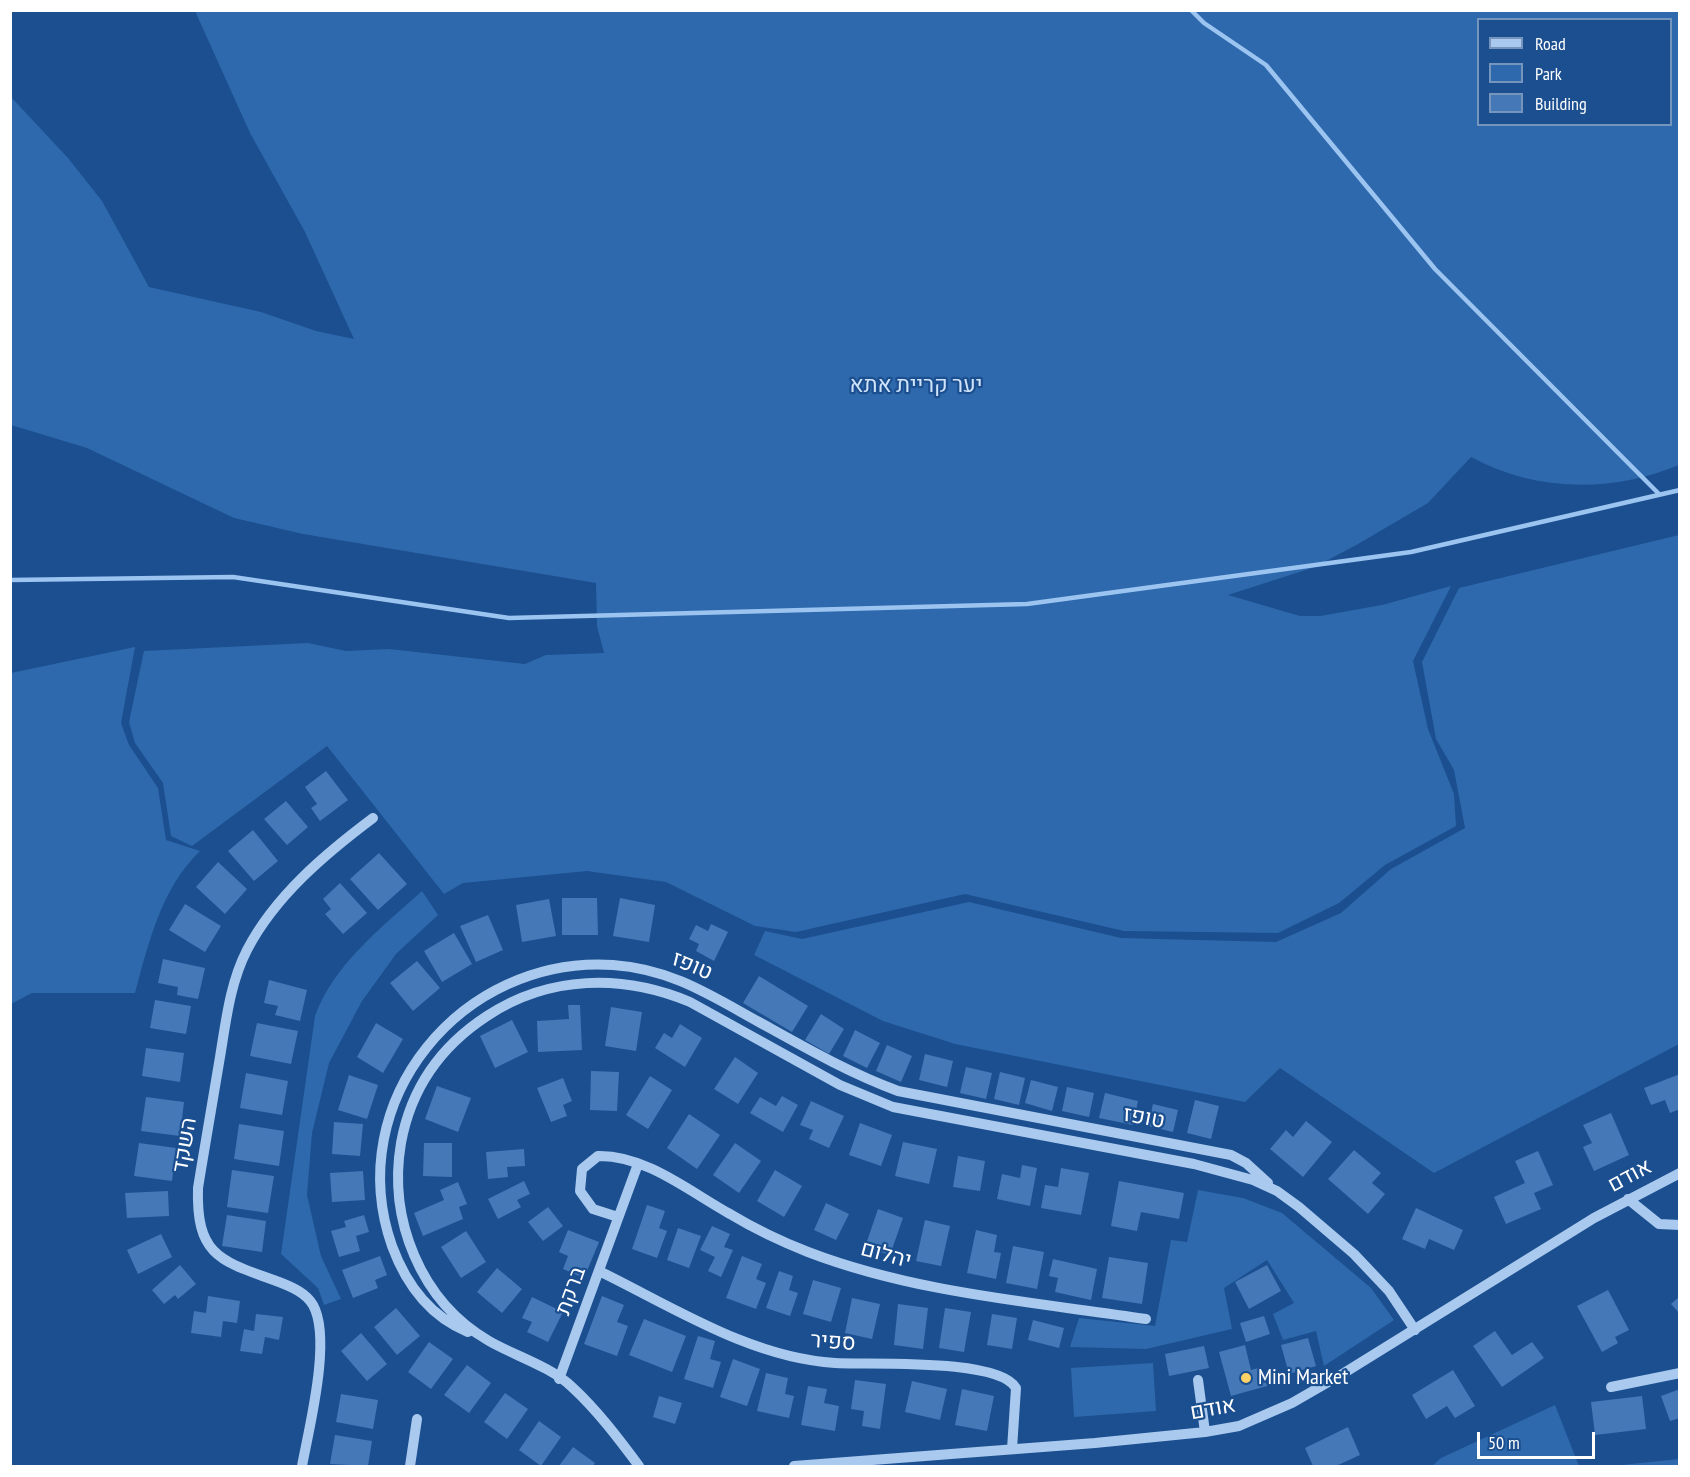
<!DOCTYPE html>
<meta charset="utf-8">
<style>
body{margin:0}
#map{position:relative;width:1690px;height:1477px;overflow:hidden;background:#1b4f8f;font-family:"PT Sans Narrow",sans-serif}
canvas{display:block}
.frame{position:absolute;inset:0;border:12px solid #fff;pointer-events:none}
.legend{position:absolute;left:1477px;top:18px;width:195px;height:108px;box-sizing:border-box;background:#1b4f8f;border:2px solid #7695bc;margin:0;padding:8px 10px;list-style:none;font-size:18px;color:#fff}
.legend li{display:flex;align-items:center;gap:12px;height:30px}
.legend b{width:30px;border:2px solid #7695bc}
.scale{position:absolute;left:1477px;top:1432px;width:118px;height:27px;box-sizing:border-box;border:3px solid #fff;border-top:0;padding-left:8px;font-size:18px;line-height:21px;white-space:nowrap;color:#fff;-webkit-text-stroke:4px #1b4f8f;paint-order:stroke}
</style>
<div id="map">
<canvas width="1690" height="1477"></canvas>
<div class="frame"></div>
<ul class="legend">
<li><b style="height:8px;background:#a9c9ee"></b>Road</li>
<li><b style="height:16px;background:#2e69ad"></b>Park</li>
<li><b style="height:16px;background:#4478b7"></b>Building</li>
</ul>
<div class="scale">50 m</div>
</div>
<script>
const context = document.querySelector('canvas').getContext('2d');
context.lineJoin = 'round';
function fillPath(path, color) {
  context.fillStyle = color;
  context.fill(path, 'evenodd');
}
function trace(path, color, width, dash) {
  context.strokeStyle = color;
  context.lineWidth = width;
  context.lineCap = dash ? 'butt' : 'round';
  context.setLineDash(dash || []);
  context.stroke(path);
}
function write(font, color, halo, rows, align = 'center') {
  context.font = font + ' "PT Sans Narrow",Heebo,sans-serif';
  context.lineWidth = 4.5;
  context.setLineDash([]);
  context.textBaseline = 'middle';
  context.strokeStyle = halo;
  context.fillStyle = color;
  for (const [text, x, y, turn = 0] of rows) {
    context.save();
    context.translate(x, y);
    context.rotate((+turn || 0) * Math.PI / 180);
    context.textAlign = isNaN(turn) ? turn : align;
    if (halo) context.strokeText(text, 0, 0);
    context.fillText(text, 0, 0);
    context.restore();
  }
}
fillPath(new Path2D(`
 M195 11H1679V465C1612 493 1535 492 1471 457L1428 503 1358 544 1315 567 1228 595 1300 616H1320L1382 605 1451 586 1413 661 1428 729 1454 794 1456 826 1385 865 1339 903 1278 933 1124 931 965 894 796 932 755 926 666 882 587 871 463 883 444 894 327 746 192 846 171 836 163 783 135 743 129 722 144 651 308 643 346 651 389 649 525 664 546 655 604 653 597 626 596 583 303 534 234 518 87 448 11 425V97L68 158 102 201 149 287 261 312 316 331 354 339 305 232 250 133ZM1478 20H1670V124H1478Z
 M1679 535V1044L1434 1173 1280 1068 1245 1102 955 1044 883 1021 754 955 765 931 802 939 969 902 1121 938 1276 942 1341 913 1391 869 1465 828 1454 770 1436 739 1422 662 1459 588Z
 M135 647 121 723 129 745 158 788 166 840 200 851C161 889 149 942 135 993H32L11 1004V673Z
 M422 891 438 915 396 954 362 1001 329 1063 312 1133 307 1195 321 1256 341 1299 324 1305 318 1288 281 1254 315 1016C334 964 381 928 422 891Z
 M1198 1190 1243 1198 1282 1213 1371 1288 1394 1320 1324 1366 1316 1331 1283 1340 1273 1314 1294 1303 1267 1260 1224 1288 1232 1329 1146 1349 1070 1347 1079 1318 1155 1326 1171 1240 1187 1242Z
 M1153 1363 1156 1411 1074 1417 1071 1368Z
 M1555 1405 1579 1466H1432L1441 1458Z
 M1679 1459V1466H1612Z`), '#2e69ad');
trace(new Path2D(`
 M1191 10 1204 23 1266 65 1435 269 1659 494
 M10 580 233 577 509 618 1027 604 1411 552 1680 490`), '#9cc4f0', 4.5);
fillPath(new Path2D(`
 M326 771 348 800 320 821 311 808 317 804 305 787Z
 M286 801 308 827 287 845 264 819Z
 M253 830 278 861 254 881 228 851Z
 M379 853 407 884 378 910 350 879Z
 M218 862 247 889 225 914 196 887Z
 M340 883 367 913 343 934 325 914 331 909 323 899Z
 M562 898H597L598 935H562Z
 M620 898 655 905 649 942 613 936Z
 M549 899 556 936 522 942 516 905Z
 M185 904 221 926 205 952 169 930Z
 M488 915 503 950 476 962 460 926Z
 M711 924 728 932 714 961 696 951 699 944 689 939 696 925 708 931Z
 M454 933 472 964 442 982 424 951Z
 M163 959 205 968 198 999 177 995 178 987 158 983Z
 M417 961 440 988 413 1011 390 983Z
 M759 976 808 1006 792 1032 743 1003Z
 M269 980 307 990 300 1021 275 1015 278 1006 264 1003Z
 M155 1000 191 1006 186 1034 150 1028Z
 M568 1005H580L582 1050 538 1052 537 1021 569 1019Z
 M611 1007 642 1012 636 1051 605 1046Z
 M821 1014 844 1029 829 1054 805 1040Z
 M512 1020 528 1052 495 1068 480 1036Z
 M257 1023 298 1031 291 1064 250 1056Z
 M376 1023 403 1039 383 1073 357 1057Z
 M680 1024 702 1038 685 1067 655 1048 664 1033 672 1038Z
 M855 1030 880 1043 867 1068 843 1056Z
 M887 1045 912 1056 901 1082 876 1071Z
 M146 1048 184 1053 180 1082 142 1076Z
 M925 1054 953 1061 947 1087 919 1080Z
 M735 1057 758 1073 738 1104 714 1089Z
 M966 1067 992 1073 986 1099 960 1093Z
 M591 1071 619 1072 617 1111 590 1110Z
 M1000 1072 1025 1078 1019 1105 994 1099Z
 M246 1073 288 1081 282 1115 240 1108Z
 M1680 1074V1109L1670 1113 1665 1100 1651 1105 1644 1088Z
 M349 1075 378 1085 367 1119 338 1110Z
 M650 1076 672 1090 648 1129 626 1115Z
 M563 1078 572 1101 563 1105 567 1116 551 1122 537 1088Z
 M1031 1080 1058 1087 1052 1111 1025 1103Z
 M437 1086 471 1098 458 1132 425 1119Z
 M1067 1087 1094 1093 1089 1117 1062 1111Z
 M1105 1093 1138 1101 1133 1125 1099 1118Z
 M782 1096 798 1105 783 1132 750 1113 760 1097 776 1106Z
 M146 1097 184 1102 180 1136 141 1131Z
 M1195 1100 1219 1106 1211 1139 1187 1133Z
 M811 1101 844 1116 829 1148 809 1139 813 1130 800 1125Z
 M1153 1104 1178 1110 1173 1132 1148 1126Z
 M1611 1113 1629 1155 1594 1171 1583 1147 1592 1143 1583 1125Z
 M689 1114 720 1135 697 1169 667 1148Z
 M1306 1121 1332 1142 1303 1177 1270 1149 1286 1130 1293 1137Z
 M334 1122 363 1124 360 1156 332 1154Z
 M860 1123 892 1135 881 1166 849 1155Z
 M239 1124 284 1131 279 1166 234 1159Z
 M903 1142 937 1149 929 1184 895 1176Z
 M139 1143 176 1148 172 1181 134 1176Z
 M424 1143H452V1177L423 1176Z
 M735 1143 761 1161 739 1193 713 1175Z
 M524 1149 525 1166 507 1167 508 1177 488 1179 486 1152Z
 M1354 1150 1381 1173 1372 1183 1385 1194 1368 1214 1328 1179Z
 M1538 1151 1553 1185 1534 1193 1541 1209 1506 1224 1494 1197 1525 1183 1515 1161Z
 M958 1156 985 1161 980 1191 953 1187Z
 M1022 1165 1037 1168 1030 1206 997 1199 1002 1174 1020 1178Z
 M1061 1168 1089 1173 1081 1215 1041 1208 1045 1185 1058 1187Z
 M232 1170 274 1176 268 1213 227 1207Z
 M775 1170 802 1186 784 1217 757 1201Z
 M363 1171 365 1200 332 1202 330 1173Z
 M524 1181 530 1194 517 1200 521 1207 498 1219 488 1199Z
 M1119 1181 1184 1193 1179 1219 1141 1212 1137 1231 1111 1226Z
 M458 1182 467 1204 459 1207 463 1219 423 1236 414 1213 444 1200 440 1190Z
 M168 1191 169 1216 127 1218 125 1193Z
 M826 1203 849 1214 836 1240 814 1230Z
 M647 1205 665 1211 659 1228 667 1231 657 1258 632 1249Z
 M548 1207 563 1226 543 1241 528 1222Z
 M1416 1208 1463 1230 1454 1250 1429 1239 1425 1249 1402 1239Z
 M878 1209 903 1218 890 1255 865 1247Z
 M227 1215 266 1221 262 1252 222 1246Z
 M364 1215 369 1232 356 1236 360 1251 339 1257 331 1231 346 1227 344 1221Z
 M925 1220 950 1226 941 1266 916 1261Z
 M712 1226 730 1234 724 1247 733 1250 721 1277 708 1271 715 1257 700 1250Z
 M678 1228 701 1236 689 1268 667 1260Z
 M568 1230 599 1242 584 1278 563 1269 568 1256 559 1252Z
 M976 1230 997 1235 994 1252 1001 1253 996 1279 967 1273Z
 M466 1231 486 1262 461 1278 441 1247Z
 M161 1234 172 1257 138 1274 127 1250Z
 M1013 1246 1044 1252 1037 1289 1006 1283Z
 M380 1256 387 1275 375 1280 378 1288 353 1298 342 1270Z
 M742 1256 762 1264 756 1279 766 1283 756 1309 726 1298Z
 M1109 1257 1148 1263 1142 1304 1102 1298Z
 M1053 1259 1097 1269 1091 1300 1055 1292 1058 1278 1049 1276Z
 M180 1265 196 1284 178 1299 175 1295 164 1304 152 1290Z
 M1267 1265 1281 1291 1249 1309 1235 1282Z
 M497 1268 522 1289 502 1313 477 1292Z
 M779 1271 793 1276 789 1290 798 1293 790 1316 766 1308Z
 M813 1280 841 1288 831 1322 803 1314Z
 M1608 1290 1629 1330 1615 1337 1618 1343 1602 1352 1577 1306Z
 M208 1296 240 1301 237 1323 223 1321 221 1337 191 1333 194 1311 206 1313Z
 M602 1296 624 1305 617 1322 628 1326 617 1356 584 1344Z
 M1680 1296V1314L1671 1304Z
 M532 1297 563 1312 548 1342 527 1332 532 1322 522 1318Z
 M852 1298 880 1304 872 1339 845 1333Z
 M898 1304 928 1308 923 1349 894 1345Z
 M396 1308 420 1336 397 1355 374 1327Z
 M945 1308 971 1312 964 1352 939 1348Z
 M256 1314 283 1317 279 1340 265 1337 262 1354 240 1351 244 1329 254 1331Z
 M992 1314 1017 1318 1012 1349 987 1345Z
 M1264 1316 1270 1334 1246 1342 1240 1323Z
 M644 1319 686 1336 672 1372 629 1355Z
 M1033 1320 1064 1328 1059 1348 1028 1340Z
 M1495 1331 1512 1355 1532 1342 1544 1358 1502 1387 1473 1346Z
 M361 1333 387 1364 367 1381 341 1351Z
 M698 1336 715 1341 710 1359 721 1362 713 1388 684 1379Z
 M1308 1338 1316 1366 1289 1374 1281 1345Z
 M429 1342 453 1359 431 1389 408 1372Z
 M1245 1345 1251 1370 1262 1367 1267 1386 1231 1396 1219 1352Z
 M1204 1346 1209 1368 1169 1376 1165 1354Z
 M733 1359 760 1369 747 1406 720 1397Z
 M467 1365 491 1383 469 1413 444 1395Z
 M1453 1370 1475 1406 1455 1418 1447 1406 1426 1419 1412 1395Z
 M766 1373 788 1378 785 1394 794 1396 789 1418 757 1411Z
 M855 1380 886 1384 880 1429 862 1426 864 1411 851 1409Z
 M912 1381 947 1389 940 1420 905 1412Z
 M808 1386 827 1389 824 1403 839 1406 835 1431 801 1425Z
 M962 1389 994 1396 987 1431 955 1425Z
 M1680 1389V1418L1670 1421 1661 1396Z
 M505 1393 528 1409 507 1439 484 1422Z
 M341 1394 378 1400 373 1429 336 1422Z
 M659 1396 682 1403 675 1424 653 1417Z
 M1642 1396 1646 1429 1595 1435 1591 1402Z
 M539 1421 561 1437 541 1466 519 1450Z
 M1348 1427 1360 1455 1336 1466H1313L1305 1448Z
 M335 1435 372 1441 368 1466 330 1464Z
 M573 1447 595 1463 593 1466H559Z`), '#4478b7');
trace(new Path2D(`
 M1628 1199 1659 1224 1680 1225
 M618 1217 593 1209 580 1191 582 1169 598 1156C646 1155 690 1192 730 1214 755 1229 780 1241 808 1252 915 1293 1033 1302 1146 1319
 M599 1271C673 1307 751 1358 835 1363 871 1365 998 1358 1016 1388L1012 1449
 M468 1332C429 1316 406 1284 392 1246 341 1101 462 955 613 965 671 969 710 995 759 1022 804 1047 849 1073 898 1091L1231 1155 1246 1163 1268 1183
 M559 1379 638 1164
 M1198 1380 1205 1432
 M1611 1387 1680 1373
 M302 1466C309 1428 332 1339 313 1305 306 1293 292 1287 279 1282 221 1261 196 1257 198 1188 205 1144 213 1100 220 1057 226 1021 230 983 247 950 275 896 325 854 373 818
 M410 1466 417 1419
 M639 1466C619 1439 597 1410 572 1387 550 1366 515 1356 489 1341 420 1301 388 1219 401 1143 411 1088 441 1046 487 1016 549 975 623 974 690 1002L840 1085 893 1107 1194 1164 1253 1180 1277 1191 1299 1207 1354 1254 1389 1291 1415 1330
 M794 1466 1095 1443 1205 1432 1239 1426 1292 1403 1344 1373 1594 1218 1680 1173`), '#a9c9ee', 10);
for (const [x, y, r, color] of [
 [1246,1378,6,"#ffd166"]
]) {
  const dot = new Path2D();
  dot.arc(x, y, r, 0, 2 * Math.PI);
  context.fillStyle = color;
  context.fill(dot);
  trace(dot, '#1b4f8f', 2);
}
write('22px', '#cfe3fa', '#1b4f8f', [
 ["יער קריית אתא",916,386]
]);
write('22px', '#fff', '#1b4f8f', [
 ["טופז",692,966,23],
 ["טופז",1144,1118,11],
 ["השקד",185,1145,-80],
 ["אודם",1630,1176,-28],
 ["יהלום",886,1255,15],
 ["ברקת",571,1291,-70],
 ["ספיר",833,1342,4],
 ["אודם",1213,1409,-10]
]);
write('22px', '#fff', '#1b4f8f', [
 ["Mini Market",1258,1378]
], 'left');
</script>
